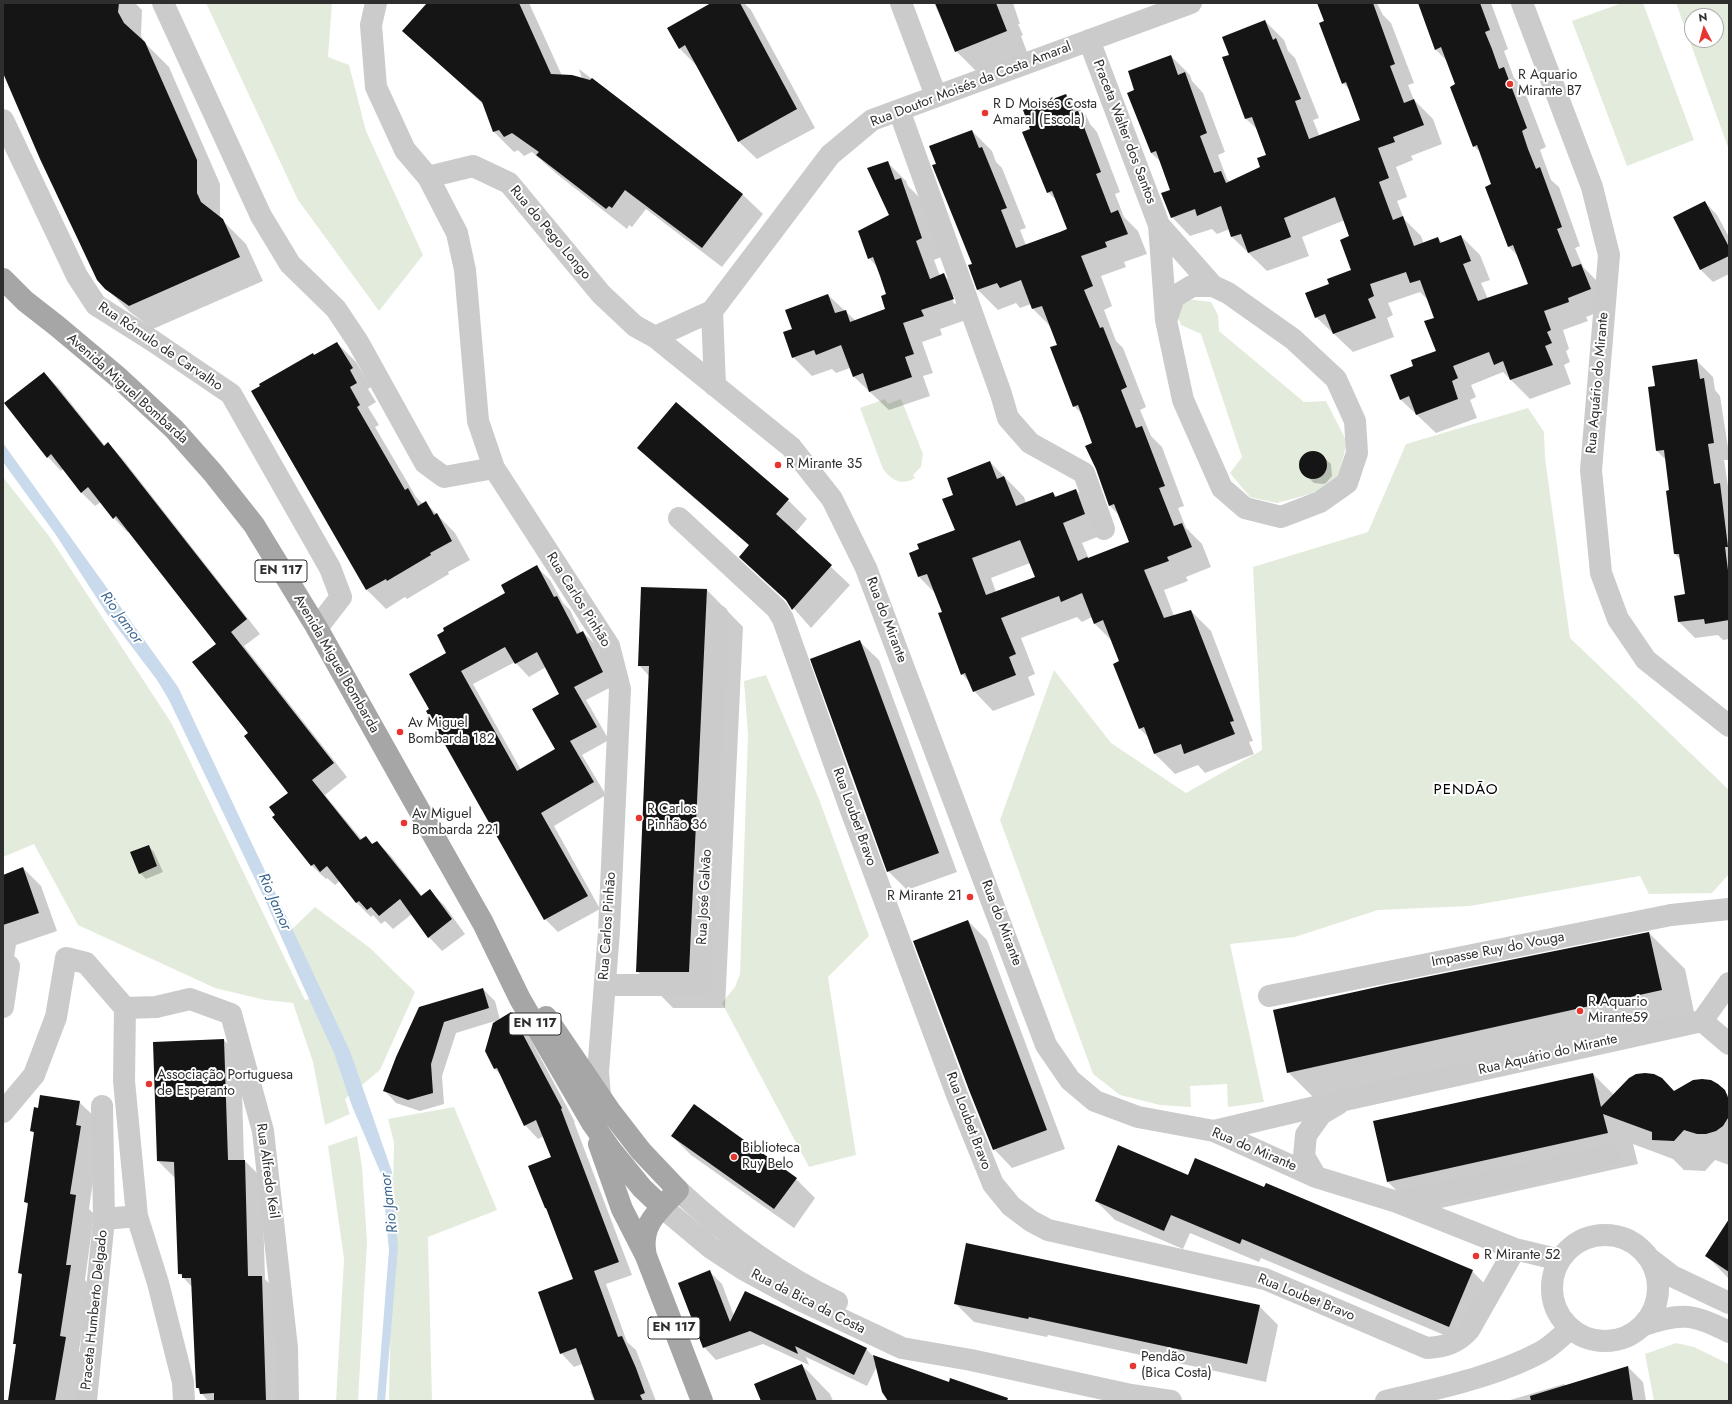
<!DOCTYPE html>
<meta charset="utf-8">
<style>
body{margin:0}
#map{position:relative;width:1732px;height:1404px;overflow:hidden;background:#fff;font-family:Jost,sans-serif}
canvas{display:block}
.frame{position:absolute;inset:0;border:4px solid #2e2e2e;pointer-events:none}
.north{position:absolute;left:1684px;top:8px;width:40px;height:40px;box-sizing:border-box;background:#fff;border:1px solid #ababab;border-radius:50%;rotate:354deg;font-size:11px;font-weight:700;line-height:16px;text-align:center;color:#2e2e2e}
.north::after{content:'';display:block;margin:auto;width:14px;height:18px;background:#e63630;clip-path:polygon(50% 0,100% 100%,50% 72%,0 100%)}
</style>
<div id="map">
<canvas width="1732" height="1404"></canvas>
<div class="frame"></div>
<div class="north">N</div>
</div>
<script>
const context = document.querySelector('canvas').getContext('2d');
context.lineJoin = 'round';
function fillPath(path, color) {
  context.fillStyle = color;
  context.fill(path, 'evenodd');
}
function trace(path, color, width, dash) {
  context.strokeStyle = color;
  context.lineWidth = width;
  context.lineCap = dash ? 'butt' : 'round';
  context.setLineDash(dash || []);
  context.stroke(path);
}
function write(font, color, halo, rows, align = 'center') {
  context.font = font + ' Jost,sans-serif';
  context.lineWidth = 4;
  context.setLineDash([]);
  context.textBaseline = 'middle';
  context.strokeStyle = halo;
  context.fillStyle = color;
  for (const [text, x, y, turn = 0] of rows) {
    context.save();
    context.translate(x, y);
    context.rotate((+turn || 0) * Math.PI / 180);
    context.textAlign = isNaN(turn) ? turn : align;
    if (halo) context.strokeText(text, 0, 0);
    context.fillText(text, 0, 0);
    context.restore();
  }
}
fillPath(new Path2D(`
 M206 3H332L328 57 349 65 366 131 423 255 379 311 298 200Z
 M1622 3H1643L1694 140 1627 166 1572 21Z
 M1676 3H1729V150ZM1692 16H1716V40H1692Z
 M1186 299 1211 302 1218 315 1219 331 1304 402 1326 401 1347 442 1337 483 1310 494 1277 503 1250 497 1230 473 1242 457 1201 334 1181 325 1177 315Z
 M885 399 888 404 901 399 923 454 921 467 913 475 915 478C902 486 891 480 883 469L860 408Z
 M1528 408 1544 432 1545 458 1570 638 1729 790V874L1712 893 1649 894 1640 876 1470 906 1378 910 1295 937 1230 944 1264 1102 1228 1107 1227 1084 1190 1086 1191 1107 1160 1105 1120 1095 1093 1074 1000 820 1054 670 1111 743 1186 793 1262 750 1253 567 1368 532 1406 444Z
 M3 477 49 536 172 724 305 1000 310 999 284 937 315 907 370 948 415 992 380 1070 345 1099 350 1114 325 1125 313 1062 293 1003 265 1000 215 988 78 925 34 844 3 857Z
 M766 675 819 799 869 936 828 977 856 1155 809 1167 722 1003 735 987 740 974 748 735 744 681Z
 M454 1107 497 1210 428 1237 432 1401H389L394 1143 388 1119Z
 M357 1136 362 1167 367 1242 358 1401H336L344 1259 328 1146Z
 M1676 1343 1694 1347 1729 1364V1401H1654L1645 1354Z`), '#e3ecdc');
fillPath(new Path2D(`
 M3 443 178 687 350 1051 392 1172 398 1248 385 1401H377L389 1250 382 1176 352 1106 334 1053 298 975 266 902 169 700 157 680 107 614 56 535 3 462Z`), '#c8daec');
fillPath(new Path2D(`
 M3 3H135L142 10 141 36 145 43 169 67 220 184V218L246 244 263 281 153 329 130 312 106 288 3 71Z
 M429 3H529L583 122 594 118 579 69 743 195 763 214 722 267 646 209 632 227 629 225 627 229 558 175 532 152 524 156 518 150 514 152 494 132 484 105 404 31Z
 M713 3H744L751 10 815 128 757 159 738 141 698 67 680 49Z
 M934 3H1013L1020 24H1018L1023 35 1021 36 1027 52 977 72 956 51Z
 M1318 3H1377L1383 15 1391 23 1414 83 1408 85 1414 100 1433 119 1442 144 1411 156 1413 160 1396 167 1407 197 1397 201 1404 219 1421 236 1424 244 1438 238 1443 243 1461 236 1480 255 1490 280 1481 283 1488 299 1529 284 1519 257 1509 247 1487 187 1493 184 1481 153 1474 146 1456 85 1447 61 1435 49 1419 3H1491L1508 49 1504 51 1514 78 1523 87 1546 147 1540 150 1551 180 1559 187 1580 246 1575 248 1583 267 1600 284 1609 308 1586 317 1588 321 1563 330 1569 349 1566 351 1570 362 1564 365 1571 384 1530 399 1503 372 1471 385 1476 397 1470 400 1477 418 1436 433 1400 399 1415 366 1437 352 1435 318 1428 300 1420 292 1388 303 1393 315 1387 318 1394 337 1353 352 1316 317 1330 285 1352 270 1351 236 1345 220 1302 237 1309 256 1267 271 1232 237 1230 229 1217 234 1212 229 1190 236 1172 217 1171 190 1161 162 1151 153 1136 91 1171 56 1190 75 1192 81 1203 93 1225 152 1218 155 1227 179 1230 182 1262 168 1267 155 1258 130 1246 119 1223 58 1230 55 1265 21 1284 40 1288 51 1295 58 1319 118 1313 120 1320 137 1361 121 1350 90 1343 83 1325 21Z
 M1066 95 1086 115 1090 124 1097 132 1120 192 1115 194 1124 217 1138 231 1147 254 1124 262 1126 267 1101 276 1112 306 1104 310 1116 341 1123 348 1146 407 1140 410 1151 436 1162 447 1184 506 1178 508 1186 528 1202 544 1211 567 1186 577 1188 581 1164 590 1174 616 1191 611 1211 631 1253 741 1249 742 1254 754 1205 773 1198 765 1175 774 1155 754 1149 738 1140 729 1115 664 1121 662 1112 641 1095 624 1092 617 1082 622 1077 617 1021 638 1035 674 1028 677 1035 695 993 711 974 691 970 683 962 674 943 612 936 594 919 577 910 553 956 530 955 495 990 462 1024 497 1026 503 1053 493 1057 497 1076 490 1096 510 1105 534 1082 543 1089 559 1130 543 1119 515 1110 506 1094 444 1083 415 1074 406 1058 345 1051 327 1033 309 1031 304 1020 308 1016 303 998 310 978 290 969 266 973 264 937 165 972 131 992 151 996 162 1002 168 1026 228 1020 230 1026 245 1068 229 1057 201 1048 192 1031 130ZM1030 563 1036 578 996 592 991 578Z
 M887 162 906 181 908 186 920 198 941 257 934 260 940 276 944 275 963 294 972 318 940 329 942 335 922 342 933 373 923 376 930 396 889 410 853 376 850 368 836 373 832 369 812 376 793 357V329L828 295 856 321 886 310 888 295 878 268 869 258 891 216ZM951 296H954L956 303 954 304Z
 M1705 202 1717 215 1729 237V274L1713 282 1701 270 1674 218Z
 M337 343 356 362 371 387 368 389 376 402 368 407 379 425 375 427 416 497 423 504 426 503 455 533 470 560 448 572 449 574 407 599 405 597 386 609 367 590 253 392Z
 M1696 360 1713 377 1715 390 1720 396 1729 454V460H1724L1729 493V639L1723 640 1718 635 1695 638 1679 622 1686 595 1681 560 1675 554 1671 491 1666 460 1657 451 1656 387Z
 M44 373 58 387 105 446 108 444 122 458 260 634 244 646 347 777 325 795 362 840 366 837 373 845 377 842 391 856 422 896 430 891 444 905 465 934 442 951 429 937 412 914 393 929 385 921 381 924 373 915 371 917 357 903 340 881 335 885 327 878 326 879 312 866 289 793 249 733 217 644 129 531 127 532 114 518 101 502 95 506 81 492 63 469 61 471 48 457Z
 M676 403 788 500 807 519 795 533 850 585 811 628 789 603 759 576 750 546 657 466 638 447Z
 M1309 452H1317L1331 464 1332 476 1326 483 1323 484 1314 483 1301 470 1300 461 1305 454Z
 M537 567 550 580 563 603 570 610 581 633 583 632 596 645 615 685 586 700 609 740 582 755 606 795 554 826 600 909 558 932 545 919 430 709 447 653 507 594ZM515 662 529 677 546 667 561 694 556 749 521 770 473 684Z
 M707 590 743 627 725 1008H673L637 971 650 677 639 665Z
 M860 642 879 660 957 872 907 890 888 871Z
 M148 846 154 852 163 872 146 879 140 873Z
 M23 868 41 886 57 931 16 945 3 1025V877Z
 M968 921 987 940 1065 1149 1012 1168 994 1149Z
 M1649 933 1685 969 1697 1026 1324 1108 1288 1072Z
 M483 989 495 1001 500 1020 511 1013 524 1027 575 1122H574L632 1275 606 1284 627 1342 636 1350 656 1401H594L590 1391H593L582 1364 574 1367 561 1353 574 1279 548 1211 545 1208 552 1157 544 1136 538 1139 525 1125 502 1076 495 1069 486 1050 495 1021 456 1033 442 1076 444 1104 420 1111 396 1103 385 1091 397 1057Z
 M224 1040 241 1057 244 1160 262 1178 265 1279 279 1294 284 1401H208L197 1388 192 1287 179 1273 175 1178 158 1161Z
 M1593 1074 1614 1095 1674 1092 1718 1085 1729 1096V1165L1715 1160 1705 1171 1684 1170 1673 1159 1633 1144 1638 1164 1419 1213 1388 1182Z
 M79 1102 98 1120V1145L89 1209 94 1214 85 1280 89 1285 79 1351 84 1356 77 1401H8L17 1346 14 1343 23 1276 20 1273 28 1205 25 1202 35 1134 31 1131 38 1109Z
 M672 1136 796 1179 815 1198 794 1228 691 1155Z
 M1188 1176 1472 1271 1491 1290 1468 1345 1261 1258 1259 1262 1190 1233 1183 1249 1115 1220 1096 1201Z
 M1729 1221V1279L1707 1256Z
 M709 1271 722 1284 734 1316 866 1349 873 1356 1001 1401H889L877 1366 867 1386 806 1357 809 1365 763 1344 716 1360 704 1347Z
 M955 1303 1259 1306 1278 1325 1266 1382 1048 1335 1047 1337 974 1322Z
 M802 1365 830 1394 833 1401H762Z
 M1628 1367 1643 1382 1646 1401H1507L1564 1384 1566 1386Z`), '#0003');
fillPath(new Path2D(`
 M3 3H119L118 12 124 23 145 42 197 160V193L201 202 223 219 240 257 129 306 105 289 97 280 40 159 3 73Z
 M427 3H519L551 74 572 75 590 80 592 78 743 194 702 248 625 190 612 208 609 206 606 209 536 155 539 152 512 133 504 137 499 130 493 132 482 102 402 31Z
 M711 3H740L797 109 738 142 685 45 679 49 667 28Z
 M935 3H996L1007 31 955 52Z
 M1317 3H1373L1395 64 1390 66 1404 103 1414 99 1424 125 1393 137 1395 142 1378 148 1389 178 1379 182 1393 220 1403 216 1414 246 1438 237 1440 243 1461 235 1471 261 1463 264 1478 301 1528 284 1513 245 1508 247 1485 187 1491 184 1477 145 1473 147 1450 87 1455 84 1441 47 1435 50 1418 3H1480L1490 30 1485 32 1492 49 1499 69 1504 67 1527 128 1522 131 1528 149 1536 169 1540 167 1562 227 1557 229 1572 267 1581 264 1591 289 1568 298 1569 302 1544 311 1551 330 1547 332 1552 343 1545 346 1553 365 1510 380 1503 361 1494 365 1489 352 1453 366 1458 378 1452 381 1458 399 1416 415 1409 396 1400 400 1390 375 1413 366 1411 360 1436 351 1424 321 1434 318 1420 280 1410 283 1406 272 1370 284 1374 296 1368 299 1376 318 1333 334 1325 314 1315 318 1305 293 1329 284 1327 279 1351 270 1340 240 1349 236 1335 197 1284 218 1291 237 1248 253 1241 234 1231 237 1221 206 1197 216 1195 209 1171 218 1161 193 1170 190 1156 151 1151 153 1127 93 1134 90 1128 71 1171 55 1178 75 1185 72 1207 133 1200 136 1214 173 1221 171 1226 183 1260 167 1257 158 1266 155 1252 117 1245 119 1222 57 1229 55 1222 37 1265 20 1273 40 1276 38 1301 99 1295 101 1309 139 1360 120 1346 82 1342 84 1319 23 1324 21Z
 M1066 94 1074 112 1078 111 1101 172 1096 174 1111 213 1118 210 1128 234 1105 242 1107 247 1081 256 1093 286 1084 290 1100 328 1103 327 1127 387 1121 390 1136 428 1142 426 1165 486 1159 488 1174 526 1182 523 1192 547 1167 557 1169 561 1144 570 1164 618 1191 610 1234 721 1230 722 1235 734 1184 754 1181 744 1154 754 1144 727 1139 729 1113 664 1119 661 1103 620 1094 624 1082 593 1061 602 1059 596 1001 618 1016 654 1009 657 1016 675 973 692 965 673 961 675 938 613 942 612 927 574 918 577 909 553 919 549 917 544 955 530 942 499 953 495 947 478 990 461 997 479 1004 476 1016 506 1053 492 1055 497 1076 489 1085 514 1063 523 1078 561 1087 557 1088 558 1129 542 1114 504 1109 506 1096 469 1085 446 1092 443 1078 405 1073 407 1050 347 1057 345 1042 306 1032 309 1021 280 1000 288 997 283 977 290 968 265 972 264 932 165 936 164 929 146 972 130 979 148 982 147 1007 208 1001 210 1016 248 1060 232 1067 229 1052 191 1047 193 1022 132 1030 129 1023 110ZM1020 540 1035 577 986 595 972 558Z
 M888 161 895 180 901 178 922 238 916 241 930 279 944 273 954 299 921 310 924 316 903 323 914 354 905 357 912 377 869 392 863 373 853 377 841 345 816 355 814 350 792 358 783 332 792 329 785 310 828 294 835 313 846 310 850 322 885 309 881 296 886 294 880 276 873 257 868 259 858 231 889 215 867 168Z
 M1705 201 1729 247V256L1700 270 1673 217Z
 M337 342 353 368 350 370 357 383 350 387 360 405 357 407 405 490 408 488 418 506 426 501 434 515 437 513 452 541 430 553 431 555 387 581 386 579 366 590 251 391 260 386 259 384 313 353 314 355Z
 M1697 359 1700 379 1704 378 1714 443 1708 444 1714 484 1720 483 1728 547H1725L1729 578V620L1705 624 1704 619 1678 622 1674 596 1685 594 1679 554H1674L1666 491 1669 490 1664 450 1656 451 1648 387 1655 386 1652 366Z
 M44 372 104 446 108 442 247 619 231 632 334 763 312 780 360 840 366 836 372 844 377 841 421 896 430 889 452 919 428 938 400 899 379 916 371 907 367 910 359 901 356 903 327 866 320 872 314 864 311 866 272 817 275 815 269 807 288 793 244 736 248 733 192 662 216 644 116 516 113 519 88 487 81 493 51 454 47 458 4 403Z
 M676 402 789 499 776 514 832 565 792 610 786 600 739 557 749 545 637 448Z
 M1299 465a14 14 0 1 1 28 0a14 14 0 1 1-28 0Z
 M537 565 554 597 557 596 577 634 583 631 603 672 574 687 597 727 570 741 594 782 541 813 588 896 544 920 426 711 429 709 409 674 446 653 437 635 444 631 443 628 505 593 501 585ZM505 647 515 664 537 652 559 694 532 709 555 749 517 771 461 671Z
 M641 587 707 589 689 972H636L649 666H638Z
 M860 640 939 853 887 872 810 659Z
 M149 845 157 866 139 874 130 852Z
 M23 867 39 913 3 925V875Z
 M968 920 1047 1130 993 1150 969 1090 913 941Z
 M1649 932 1662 990 1287 1073 1273 1010 1386 985Z
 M483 988 489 1008 444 1022 431 1064 433 1093 408 1100 383 1091 396 1057 419 1007Z
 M511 1012 562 1108 561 1109 619 1262 594 1271 618 1337 622 1336 636 1368 645 1393 640 1395 643 1401H595L576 1348 560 1354 538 1292 573 1279 546 1208H545L528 1166 551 1157 536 1120 524 1126 497 1068 494 1069 485 1051 493 1023Z
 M224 1039 228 1160H245L248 1276H262L266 1401H214V1393L200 1394 199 1388H196L191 1278H182V1274H178L174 1162 157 1161 153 1042Z
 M1593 1073 1601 1107 1629 1078 1636 1074 1645 1073 1654 1074 1662 1078 1674 1091 1693 1080 1702 1079 1711 1080 1718 1084 1725 1090 1729 1100 1728 1118 1723 1126 1716 1131 1706 1134H1697L1684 1130 1674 1141 1652 1140V1132L1603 1114 1608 1133 1387 1182 1373 1121Z
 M40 1095 80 1101 76 1125 81 1126 70 1194 76 1195 66 1265H71L60 1336 66 1337 55 1401H8L16 1344H13L22 1274 18 1273 28 1203 24 1202 34 1132 30 1131 34 1107 38 1108Z
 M694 1104 797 1178 774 1209 671 1136Z
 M1118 1145 1188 1175 1195 1158 1264 1187 1266 1183 1473 1270 1449 1327 1242 1239 1240 1244 1171 1215 1164 1231 1095 1201Z
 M1729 1219V1272L1705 1256Z
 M966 1243 1260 1305 1247 1364 1029 1317 1028 1319 954 1304Z
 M710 1270 730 1322 745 1291 867 1348 854 1375 795 1346 798 1354 750 1331 703 1348 678 1283Z
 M873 1355 949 1382 950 1378 1008 1398 1007 1401H888L882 1392Z
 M802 1364 817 1401H761L754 1384Z
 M1628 1366 1633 1401H1531L1530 1396Z`), '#151515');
trace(new Path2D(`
 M163 3 261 216 290 264 336 309 358 342 425 463 444 477 494 468
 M376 3 371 25 376 87 405 150 428 177 457 233 465 270 478 421 494 468 609 646 620 689 609 931 598 1072 600 1097
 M901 3 936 96
 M1522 3 1592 187 1609 255 1591 470 1601 573 1618 619 1646 660 1729 726
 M1089 40 1159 225 1166 320 1183 400 1222 488 1245 508 1281 517 1320 502 1347 483 1357 453 1355 421 1336 379 1293 339 1228 293 1213 286 1159 225
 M899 110 1001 394 1008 418 1030 443 1084 473 1104 529
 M3 120 77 276 96 305 153 341 231 394 330 568 341 597 317 628
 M428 177 473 166 509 183 601 294 635 326 655 337 791 447 832 499 866 568 1046 1045 1070 1080 1095 1101 1138 1117 1214 1131 1316 1177 1397 1202 1515 1249 1560 1260
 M712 311 715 386
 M1167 318 1174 297 1192 286H1213
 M655 337 712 311 830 155 872 120 1191 3
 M679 518 777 609 783 619 849 805 957 1095 993 1184 1011 1206 1031 1221 1048 1230 1265 1279 1427 1348C1444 1347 1458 1343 1469 1330L1515 1249
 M605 985H701L718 616
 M1269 996 1671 915 1729 909
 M3 1007 9 966
 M125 1008 156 1007 190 999 231 1014 263 1131 287 1348 288 1401
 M125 1008 124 1081 137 1216 158 1283 183 1382 184 1401
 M1702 1021 1729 1044
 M102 1106 104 1219
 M3 1112 34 1075 56 1017 66 958 86 963 125 1008
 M1214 1131 1349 1099 1702 1021 1729 983
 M1316 1177 1304 1156 1306 1135 1321 1114 1338 1104
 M678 1190C726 1235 778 1274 837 1302
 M1397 1202 1610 1155
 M662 1207 711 1248 743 1269 800 1300 902 1348 971 1360 1131 1395 1171 1401
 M1552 1288a53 53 0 1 1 106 0a53 53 0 1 1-106 0Z
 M1650 1259 1672 1276 1729 1303
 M1644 1325C1681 1312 1694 1314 1729 1332
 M86 1401 104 1219 137 1216
 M1386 1401C1436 1389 1497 1376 1541 1352 1552 1346 1561 1336 1570 1329`), '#cbcbcb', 22);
trace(new Path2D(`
 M3 279 25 301 57 326 119 378 174 429 213 473 254 525 317 628 405 785 483 923 520 999 592 1123 611 1150 642 1188 662 1207
 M546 1017 610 1111 641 1151 678 1190C659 1211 639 1224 646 1256
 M599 1144 622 1209 646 1256 702 1401`), '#a6a6a6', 22);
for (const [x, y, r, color] of [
 [1510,84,4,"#e63630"],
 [985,113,4,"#e63630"],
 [778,465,4,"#e63630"],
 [400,732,4,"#e63630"],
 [639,818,4,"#e63630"],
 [404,823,4,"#e63630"],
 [970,897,4,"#e63630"],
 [1580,1011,4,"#e63630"],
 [149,1084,4,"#e63630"],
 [734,1157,4,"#e63630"],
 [1476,1256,4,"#e63630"],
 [1133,1366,4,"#e63630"]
]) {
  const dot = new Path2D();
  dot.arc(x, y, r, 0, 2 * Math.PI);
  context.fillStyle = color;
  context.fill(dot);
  trace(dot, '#fff', 1.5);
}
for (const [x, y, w] of [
 [281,571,52],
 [535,1024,52],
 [674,1328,52]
]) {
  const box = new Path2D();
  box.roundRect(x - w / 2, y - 11, w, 22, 3);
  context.fillStyle = '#fff';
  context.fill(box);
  trace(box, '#2e2e2e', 1);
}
write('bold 13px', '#2e2e2e', null, [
 ["EN 117",281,571],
 ["EN 117",535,1024],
 ["EN 117",674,1328]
]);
write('14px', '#2e2e2e', '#fff', [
 ["R Aquario",1518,76],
 ["Mirante B7",1518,92],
 ["R D Moisés Costa",993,105],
 ["Amaral (Escola)",993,121],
 ["R Mirante 35",786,465],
 ["Av Miguel",408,724],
 ["Bombarda 182",408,740],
 ["R Carlos",647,810],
 ["Pinhão 36",647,826],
 ["Av Miguel",412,815],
 ["Bombarda 221",412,831],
 ["R Mirante 21",962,897,"right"],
 ["R Aquario",1588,1003],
 ["Mirante59",1588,1019],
 ["Associação Portuguesa",157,1076],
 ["de Esperanto",157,1092],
 ["Biblioteca",742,1149],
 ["Ruy Belo",742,1165],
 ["R Mirante 52",1484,1256],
 ["Pendão",1141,1358],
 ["(Bica Costa)",1141,1374]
], 'left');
write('14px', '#2e2e2e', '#fff', [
 ["Rua Doutor Moisés da Costa Amaral",971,85,-21],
 ["Praceta Walter dos Santos",1124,132,69],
 ["Rua do Pego Longo",550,233,50],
 ["Rua Rómulo de Carvalho",160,347,34],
 ["Rua Aquário do Mirante",1598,383,-85],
 ["Avenida Miguel Bombarda",127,389,42],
 ["Rua Carlos Pinhão",578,600,58],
 ["Rua do Mirante",886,620,69],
 ["Avenida Miguel Bombarda",336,664,60],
 ["Rua Loubet Bravo",854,817,70],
 ["Rua José Galvão",705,897,-87],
 ["Rua do Mirante",1001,923,69],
 ["Rua Carlos Pinhão",608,926,-86],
 ["Impasse Ruy do Vouga",1498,950,-11],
 ["Rua Aquário do Mirante",1548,1055,-13],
 ["Rua Loubet Bravo",968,1121,69],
 ["Rua do Mirante",1254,1150,23],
 ["Rua Alfredo Keil",267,1171,82],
 ["Rua Loubet Bravo",1306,1298,22],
 ["Rua da Bica da Costa",808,1302,27],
 ["Praceta Humberto Delgado",95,1310,-84]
]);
write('italic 15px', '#3c6791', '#fff', [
 ["Rio Jamor",121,618,54],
 ["Rio Jamor",274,902,66],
 ["Rio Jamor",390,1203,-97]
]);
context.letterSpacing = '1px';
write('15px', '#000', '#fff', [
 ["PENDÃO",1466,790]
]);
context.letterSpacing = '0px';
</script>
